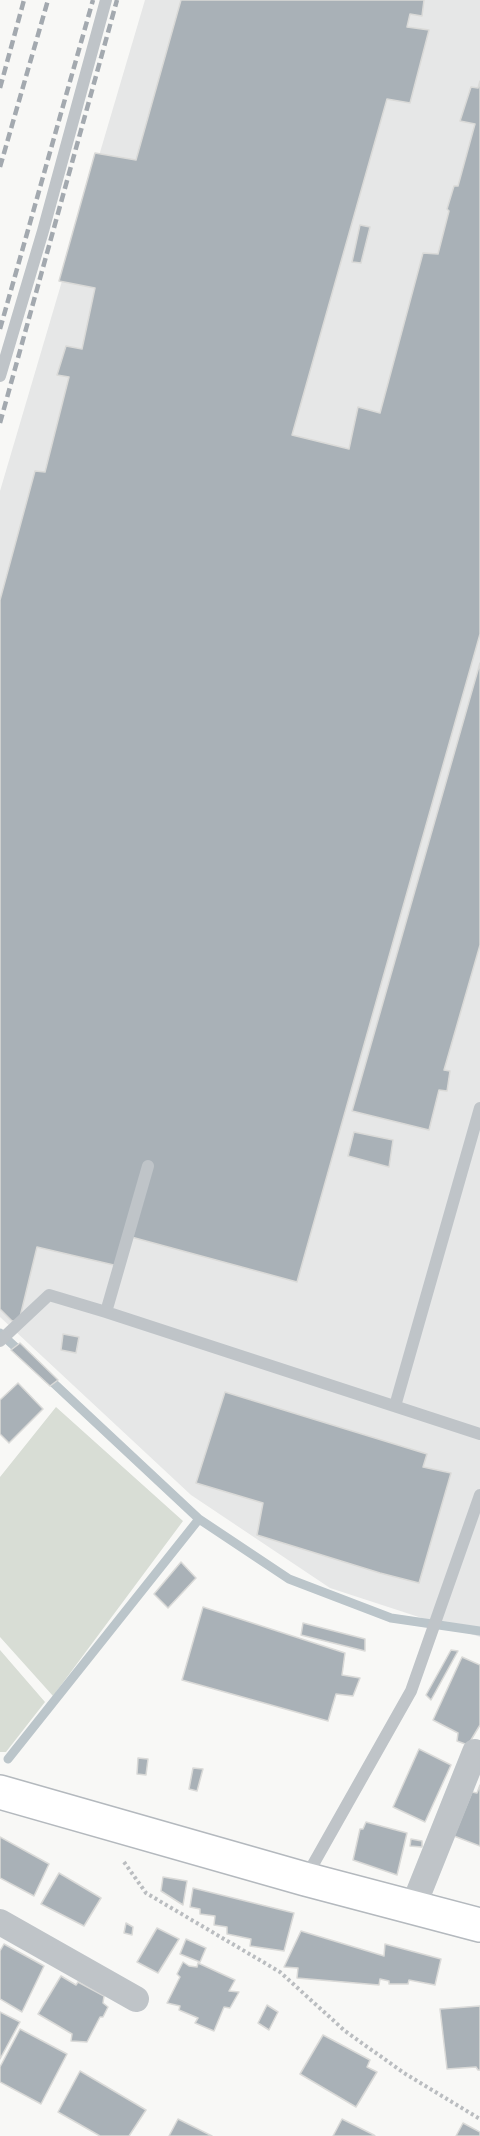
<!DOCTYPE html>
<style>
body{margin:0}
canvas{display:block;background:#f8f8f6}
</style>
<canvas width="480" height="2136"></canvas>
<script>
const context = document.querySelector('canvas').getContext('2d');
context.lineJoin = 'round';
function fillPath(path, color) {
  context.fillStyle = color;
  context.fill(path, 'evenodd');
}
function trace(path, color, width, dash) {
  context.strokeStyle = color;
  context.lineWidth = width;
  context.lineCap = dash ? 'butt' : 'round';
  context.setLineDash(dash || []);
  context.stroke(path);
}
fillPath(new Path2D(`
 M145 0H480V1637L330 1588 191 1495 0 1317V491Z`), '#e6e7e7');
fillPath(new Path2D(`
 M56 1407 183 1521 53 1696 0 1637V1477Z
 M0 1650 45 1702 6 1752H0Z`), '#d8ddd5');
trace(new Path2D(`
 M0 1333 23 1354
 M46 1376 199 1519 289 1579 391 1618 480 1631
 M8 1759 199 1519`), '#bbc5ca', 9);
const building = new Path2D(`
 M181 0H424L422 16 410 14 407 27 429 30 410 103 387 99 292 435 349 449 358 407 380 413 423 253 438 254 449 211 447 209 454 186H458L475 124 460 121 471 87 478 88 480 81V634L297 1282 124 1235 118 1266 37 1247 19 1321H12L0 1309V600L35 471 45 472 69 377 57 375 66 346 82 349 95 288 59 281 95 153 136 160Z
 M360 225 370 227 361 263 352 262Z
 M480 663V945L444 1070 450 1071 447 1091 439 1090 429 1130 352 1111Z
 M354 1132 393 1140 389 1167 348 1156Z
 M63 1334 79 1337 76 1353 61 1350Z
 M20 1343 58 1380 50 1386 11 1350Z
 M18 1383 43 1409 9 1443 0 1434V1400Z
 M225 1392 427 1454 423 1467 451 1473 419 1583 380 1573 257 1535 263 1503 196 1483Z
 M181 1562 196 1578 168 1608 154 1594Z
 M203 1607 345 1653 342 1675 360 1678 353 1696 336 1694 328 1721 182 1680Z
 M303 1623 365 1639V1651L301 1635Z
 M451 1650 458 1651 431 1700 426 1695Z
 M462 1657 480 1665V1725L468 1745 457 1741 458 1733 433 1720Z
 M419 1749 451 1765 425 1822 393 1807Z
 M138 1758 148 1759 146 1775 137 1774Z
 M193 1768 203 1769 197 1791 189 1789Z
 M480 1785V1846L454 1836 472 1792 477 1793Z
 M366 1822 407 1833 397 1875 353 1860 360 1829H363Z
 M0 1837 49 1864 34 1896 0 1878Z
 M411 1839 422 1841V1847L410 1846Z
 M59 1873 101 1898 84 1926 41 1904Z
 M163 1877 187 1881 183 1905 161 1891Z
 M193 1888 294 1913 284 1951 250 1946 251 1939 227 1934V1927L214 1925 215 1916 200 1914V1909L190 1907Z
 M126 1923 133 1927 132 1935 124 1933Z
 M157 1928 179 1939 158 1973 137 1962Z
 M301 1931 384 1956 385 1944 441 1959 435 1985 409 1980 408 1984H389V1981L380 1979 379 1985 297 1978 298 1968 284 1967Z
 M186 1939 206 1948 200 1962 180 1954Z
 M4 1944 44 1966 22 2012 0 1999V1951Z
 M183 1962 189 1966 197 1967 198 1963 235 1980 229 1991 239 1992 230 2008 224 2007 214 2031 195 2023 198 2018 179 2010 180 2006 167 2003 180 1977 177 1974Z
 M61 1976 76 1985 78 1982 104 1996 103 2003 108 2007 103 2017H100L87 2042 71 2041 72 2034 38 2014Z
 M267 2005 278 2012 269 2030 258 2023Z
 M480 2006V2070H478L476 2067 447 2069 440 2009Z
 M0 2012 20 2022 0 2059Z
 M20 2029 67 2054 41 2104 0 2082V2067Z
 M323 2035 370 2060 367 2067 377 2072 356 2107 300 2074Z
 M80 2071 146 2110 129 2136H100L58 2112Z
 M178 2119 212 2136H169Z
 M342 2119 374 2135 375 2136H333Z
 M463 2123 480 2132V2136H456Z`);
fillPath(building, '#a9b1b7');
trace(building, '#dadad8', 1.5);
const secondary = new Path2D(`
 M0 1792 305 1879 480 1925`);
trace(secondary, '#b4b9be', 36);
trace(new Path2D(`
 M124 1862 146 1893 280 1972 345 2031 404 2073 480 2119`), '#babdc0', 4, [3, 3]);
trace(new Path2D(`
 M0 376 43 231 106 0
 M148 1166 106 1312 480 1434
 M0 1341 49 1295 106 1312
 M395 1406 480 1108
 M306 1877 411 1691 480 1495`), '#bfc4c8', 12);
trace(new Path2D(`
 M413 1907 475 1752
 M0 1922 136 1999`), '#bfc4c8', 26);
trace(secondary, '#fff', 33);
trace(new Path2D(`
 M0 88 24 0
 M0 167 48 0
 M0 329 93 0
 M0 423 117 0`), '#a3a9af', 4.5, [9, 4.5]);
</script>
